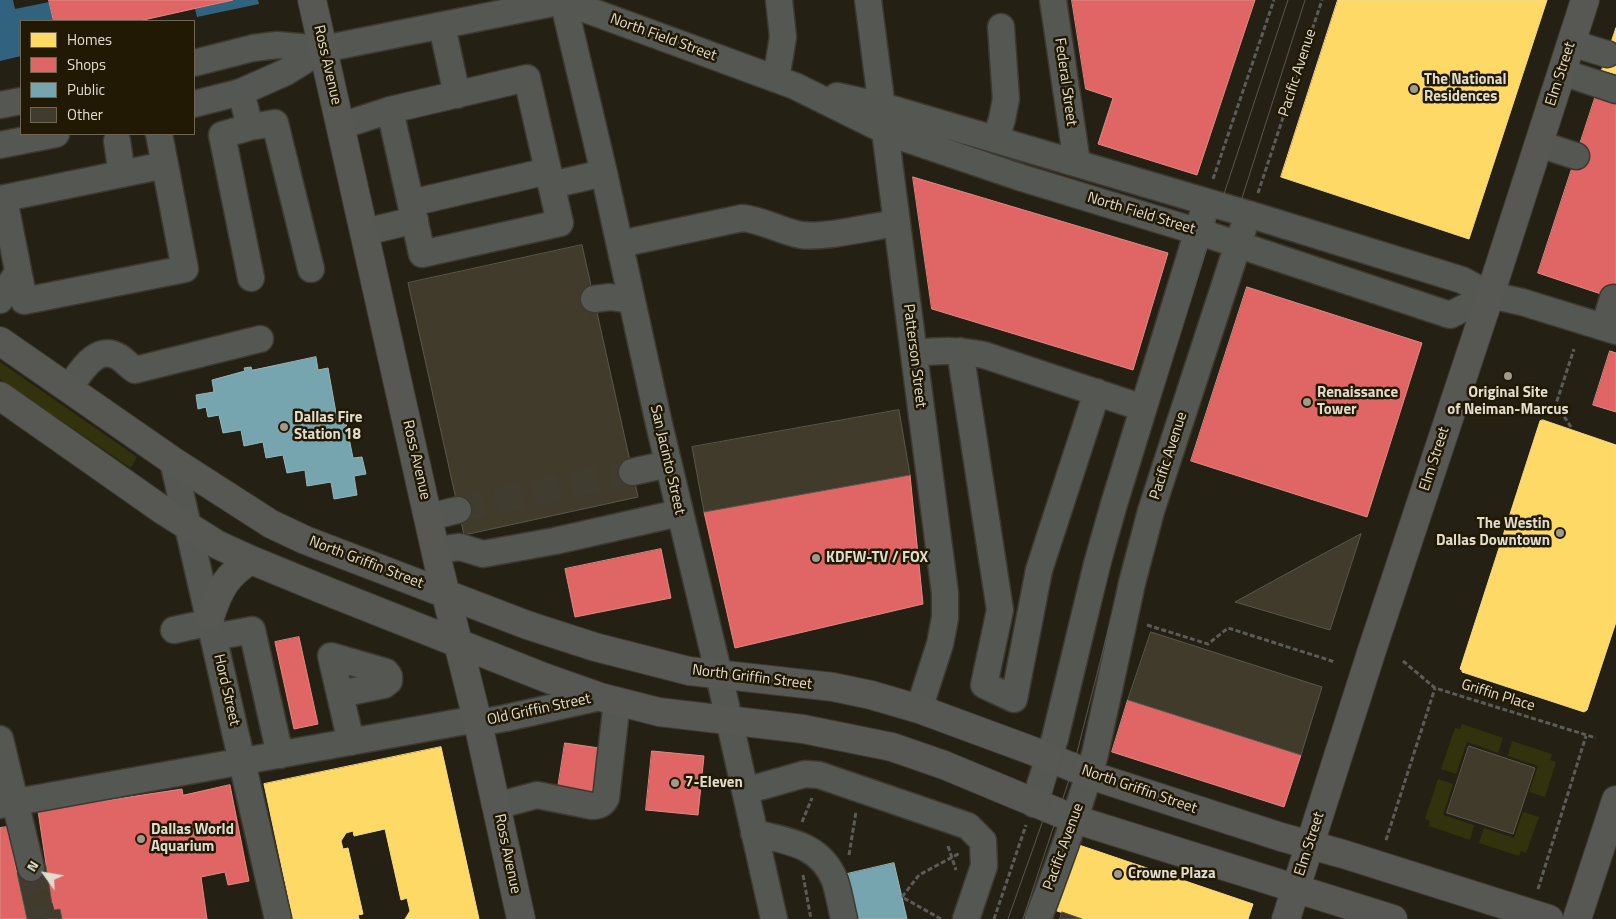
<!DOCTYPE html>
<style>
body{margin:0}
#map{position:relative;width:1616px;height:919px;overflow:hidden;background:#242014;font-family:"Titillium Web",sans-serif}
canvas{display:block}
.legend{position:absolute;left:20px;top:20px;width:175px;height:115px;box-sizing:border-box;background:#211904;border:1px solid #6e6755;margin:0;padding:6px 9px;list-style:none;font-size:15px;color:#e1dcce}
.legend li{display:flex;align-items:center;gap:10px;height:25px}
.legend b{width:25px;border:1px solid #6e6755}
.north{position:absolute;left:20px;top:849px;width:50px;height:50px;-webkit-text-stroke:4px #211904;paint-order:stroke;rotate:302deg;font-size:14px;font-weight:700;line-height:20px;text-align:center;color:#e1dcce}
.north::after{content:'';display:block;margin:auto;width:18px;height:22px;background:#e1dcce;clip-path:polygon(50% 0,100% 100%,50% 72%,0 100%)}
</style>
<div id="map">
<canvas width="1616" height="919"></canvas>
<ul class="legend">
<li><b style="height:14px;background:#ffd966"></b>Homes</li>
<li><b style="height:14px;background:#e06666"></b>Shops</li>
<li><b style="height:14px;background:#76a5af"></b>Public</li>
<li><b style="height:14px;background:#413b2c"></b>Other</li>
</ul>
<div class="north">N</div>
</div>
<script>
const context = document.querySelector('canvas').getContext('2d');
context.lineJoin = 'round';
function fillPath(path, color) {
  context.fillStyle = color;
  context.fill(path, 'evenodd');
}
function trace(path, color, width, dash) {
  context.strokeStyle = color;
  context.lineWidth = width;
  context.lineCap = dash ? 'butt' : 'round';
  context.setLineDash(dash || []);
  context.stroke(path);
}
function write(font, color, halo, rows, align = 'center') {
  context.font = font + ' "Titillium Web",sans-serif';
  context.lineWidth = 5;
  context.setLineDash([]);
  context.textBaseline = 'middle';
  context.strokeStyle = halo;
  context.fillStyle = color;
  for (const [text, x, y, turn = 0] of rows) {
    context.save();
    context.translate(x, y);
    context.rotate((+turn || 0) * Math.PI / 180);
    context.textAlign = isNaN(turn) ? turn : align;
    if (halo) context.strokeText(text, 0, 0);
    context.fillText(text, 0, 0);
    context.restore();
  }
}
fillPath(new Path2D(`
 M0 362 137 457 131 468 0 379Z
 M1462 724 1503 738 1498 753 1467 742 1456 774 1441 769 1455 728 1460 729Z
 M1512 741 1552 754 1550 760 1556 762 1545 797 1529 792 1538 766 1508 756Z
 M1438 779 1453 784 1443 815 1474 825 1470 840 1429 826 1430 821 1425 819Z
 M1523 812 1539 817 1526 853 1521 851 1519 856 1479 843 1484 828 1514 838Z`), '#32330d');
fillPath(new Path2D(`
 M0 0H13L15 9 49 2 54 21H21V56L0 61Z
 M233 0H258L259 4 197 17 195 9Z`), '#31637e');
const homes = new Path2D(`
 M1338 0H1547L1469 239 1281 177Z
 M1616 28V74L1602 70Z
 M1543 420 1616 445V622L1587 710 1584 712 1462 672V670L1460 669 1540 421Z
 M441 747 479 919H405L410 911 407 898 401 900 385 829 354 836 353 831 346 833 341 841 343 849 348 848 363 914 358 915 359 919H293L264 784Z
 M1079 845 1253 904 1248 919H1082L1057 911Z`);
fillPath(homes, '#ffd966');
trace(homes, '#f6da85', 1);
const shops = new Path2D(`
 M49 0H233L139 21H54Z
 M1072 0H1255L1197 175 1098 144 1113 98 1086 89Z
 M1597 92 1616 99V299L1538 273Z
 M913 177 1168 253 1133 370 932 309Z
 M1247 287 1422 343 1367 517 1191 461Z
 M1610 351 1616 353V412L1593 405Z
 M910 475 923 604 735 648 704 512Z
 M661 549 671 598 575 617 565 569Z
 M299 637 318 724 294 729 275 642Z
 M1128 700 1301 755 1284 807 1112 752Z
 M565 743 599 748 591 799 557 794Z
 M652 751 704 756 698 815 646 810Z
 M230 785 249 881 228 885 225 872 201 877 207 919H62L60 909 53 910 38 811 182 789 183 795Z
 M7 827 27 919H0V828Z`);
fillPath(shops, '#e06666');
trace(shops, '#e08985', 1);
const public = new Path2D(`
 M316 357 318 370 328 368 338 424 346 423 353 458 362 457 366 474 354 476 357 495 334 499 331 482 307 486 305 470 287 473 283 455 266 458 263 442 244 446 241 430 223 433 219 415 208 417 206 407 198 409 196 395 214 392 212 380 245 371 244 368 251 367 252 370Z
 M894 863 907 919H857L847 874Z`);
fillPath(public, '#76a5af');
trace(public, '#96b6b8', 1);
const building = new Path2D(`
 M582 245 638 497 464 535 408 283Z
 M899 410 910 475 704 512 692 447Z
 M1361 534 1330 630 1235 602 1308 562Z
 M1151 632 1322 687 1301 755 1128 700Z
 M1469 746 1535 768 1513 834 1447 813Z
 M46 866 53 910 60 909 62 919H27L17 873Z
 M1062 912 1082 919H1060Z`);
fillPath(building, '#413b2c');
trace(building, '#5b574d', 1);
trace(new Path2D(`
 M458 510 632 472
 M31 868 43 919`), '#403c30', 26, [26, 13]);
const minor = new Path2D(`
 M563 0 604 173 659 424 719 675 774 919
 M868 0 945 593V618L940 644 919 709
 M1053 0 1077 163
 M442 26 457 95
 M1571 43 1607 54
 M194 63 253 48 277 45 323 49 563 1 795 86 886 131 907 139 1019 177 1212 236 1450 315 1490 295
 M1562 72 1616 90
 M776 79 783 37 779 0
 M241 92 250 127 222 135 251 278
 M837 96 882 106 1258 217 1462 280 1490 295 1522 302 1616 331
 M194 104 241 92 286 72 323 49
 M0 105 21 101
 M341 126 390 110 527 78 560 223 422 254 390 110
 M250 127 275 123 311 269
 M159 134 165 165
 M996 139 1002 119 1006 99 1001 27
 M117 141 122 174
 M1539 144 1576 156
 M0 145 56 134
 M551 185 604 173
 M0 199 165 165 185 269 24 301 4 199
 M411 203 548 171
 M365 232 415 220
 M620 244 742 218C763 220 780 231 801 235 826 238 870 227 896 223
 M594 299 610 297 631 300
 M0 300 18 272
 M1604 327 1613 298
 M960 351 1000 610 984 685 1014 699 1039 570 1097 392
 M915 353C942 350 957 350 984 355L1143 408
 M69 388C80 373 96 343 119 357 124 360 129 366 135 370L260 339
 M173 461 278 919
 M632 472 668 464
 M429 517 458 510
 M436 550 460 547 483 554 555 541 679 513
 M174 630 211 622
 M214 637 252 630 280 755
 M340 694 384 685 389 681V676L386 672 331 656 351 742
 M478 723 506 718 600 697
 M0 739 31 868
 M745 791 805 774 819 775 968 826 983 841 984 866 966 919
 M1034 804 1055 738 1097 564 1114 504 1203 214
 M0 805 477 719
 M496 806 537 795 592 806C599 806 603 804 606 798L617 701
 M754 833C787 841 821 844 835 881 839 893 841 907 844 919
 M1038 919C1059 864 1079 810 1095 754L1132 583 1151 511 1243 229`);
const major = new Path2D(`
 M312 0 439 567 478 723 521 919
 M0 341 173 461 271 524 305 540 527 625 595 647 689 671 833 687 871 695 919 709 1033 751 1099 778 1281 837 1343 854 1549 919
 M0 396 164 511 218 545 251 560 329 592 546 678 600 697 659 712 803 729 892 747 944 765 1074 819 1393 919
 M210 617C219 590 226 575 251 560
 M1286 919 1372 650 1490 295 1585 0
 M1577 919 1616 800`);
trace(minor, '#3d3930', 29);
trace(major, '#3d3930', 30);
trace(new Path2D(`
 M1213 179 1274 0
 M1258 193 1322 0
 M1571 427 1556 404 1574 349
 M1147 625 1208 644 1228 628 1335 662
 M1403 661 1435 688 1596 738
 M802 822 812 798
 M1386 840 1435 688
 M948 846 956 870
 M849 855 856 812
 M803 875 811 919
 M1538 889 1586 736
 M941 919 902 897 919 875 960 853
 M994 919 1026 825`), '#5b5c57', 3, [5, 2.5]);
trace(minor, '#555753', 26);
trace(major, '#575853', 28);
trace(new Path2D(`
 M1008 919 1047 809 1060 763 1121 521 1220 206 1288 0
 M1023 919 1073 768 1136 521 1222 261 1305 0`), '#585752', 1);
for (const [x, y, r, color] of [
 [1414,89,5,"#9f9a8d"],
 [1508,376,5,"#9f9a8d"],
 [1307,402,5,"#9f9a8d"],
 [284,427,5,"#9f9a8d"],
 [1560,533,5,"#9f9a8d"],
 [816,558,5,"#9f9a8d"],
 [675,783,5,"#9f9a8d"],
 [141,839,5,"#9f9a8d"],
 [1118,874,5,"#9f9a8d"]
]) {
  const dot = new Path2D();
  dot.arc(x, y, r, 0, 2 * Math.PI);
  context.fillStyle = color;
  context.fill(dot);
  trace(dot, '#211904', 2);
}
write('15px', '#e1dcce', '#211904', [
 ["North Field Street",663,38,20],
 ["Ross Avenue",327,65,77],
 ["Pacific Avenue",1298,73,-72],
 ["Elm Street",1561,74,-72],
 ["Federal Street",1065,82,82],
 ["North Field Street",1141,214,17],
 ["Patterson Street",914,356,83],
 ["Pacific Avenue",1169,456,-72],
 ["Elm Street",1435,459,-72],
 ["Ross Avenue",416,460,77],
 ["San Jacinto Street",667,460,77],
 ["North Griffin Street",366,563,21],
 ["North Griffin Street",752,678,7],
 ["Hord Street",226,690,77],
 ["Griffin Place",1498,696,17],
 ["Old Griffin Street",539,710,-12],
 ["North Griffin Street",1139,790,19],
 ["Elm Street",1310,844,-72],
 ["Pacific Avenue",1064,847,-70],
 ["Ross Avenue",507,854,78]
]);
write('bold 15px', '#e1dcce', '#211904', [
 ["The National",1424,80],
 ["Residences",1424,97],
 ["Renaissance",1317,393],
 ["Tower",1317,410],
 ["Original Site",1508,393,"center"],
 ["of Neiman-Marcus",1508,410,"center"],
 ["Dallas Fire",294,418],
 ["Station 18",294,435],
 ["The Westin",1550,524,"right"],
 ["Dallas Downtown",1550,541,"right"],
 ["KDFW-TV / FOX",826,558],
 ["7-Eleven",685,783],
 ["Dallas World",151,830],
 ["Aquarium",151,847],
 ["Crowne Plaza",1128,874]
], 'left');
</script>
